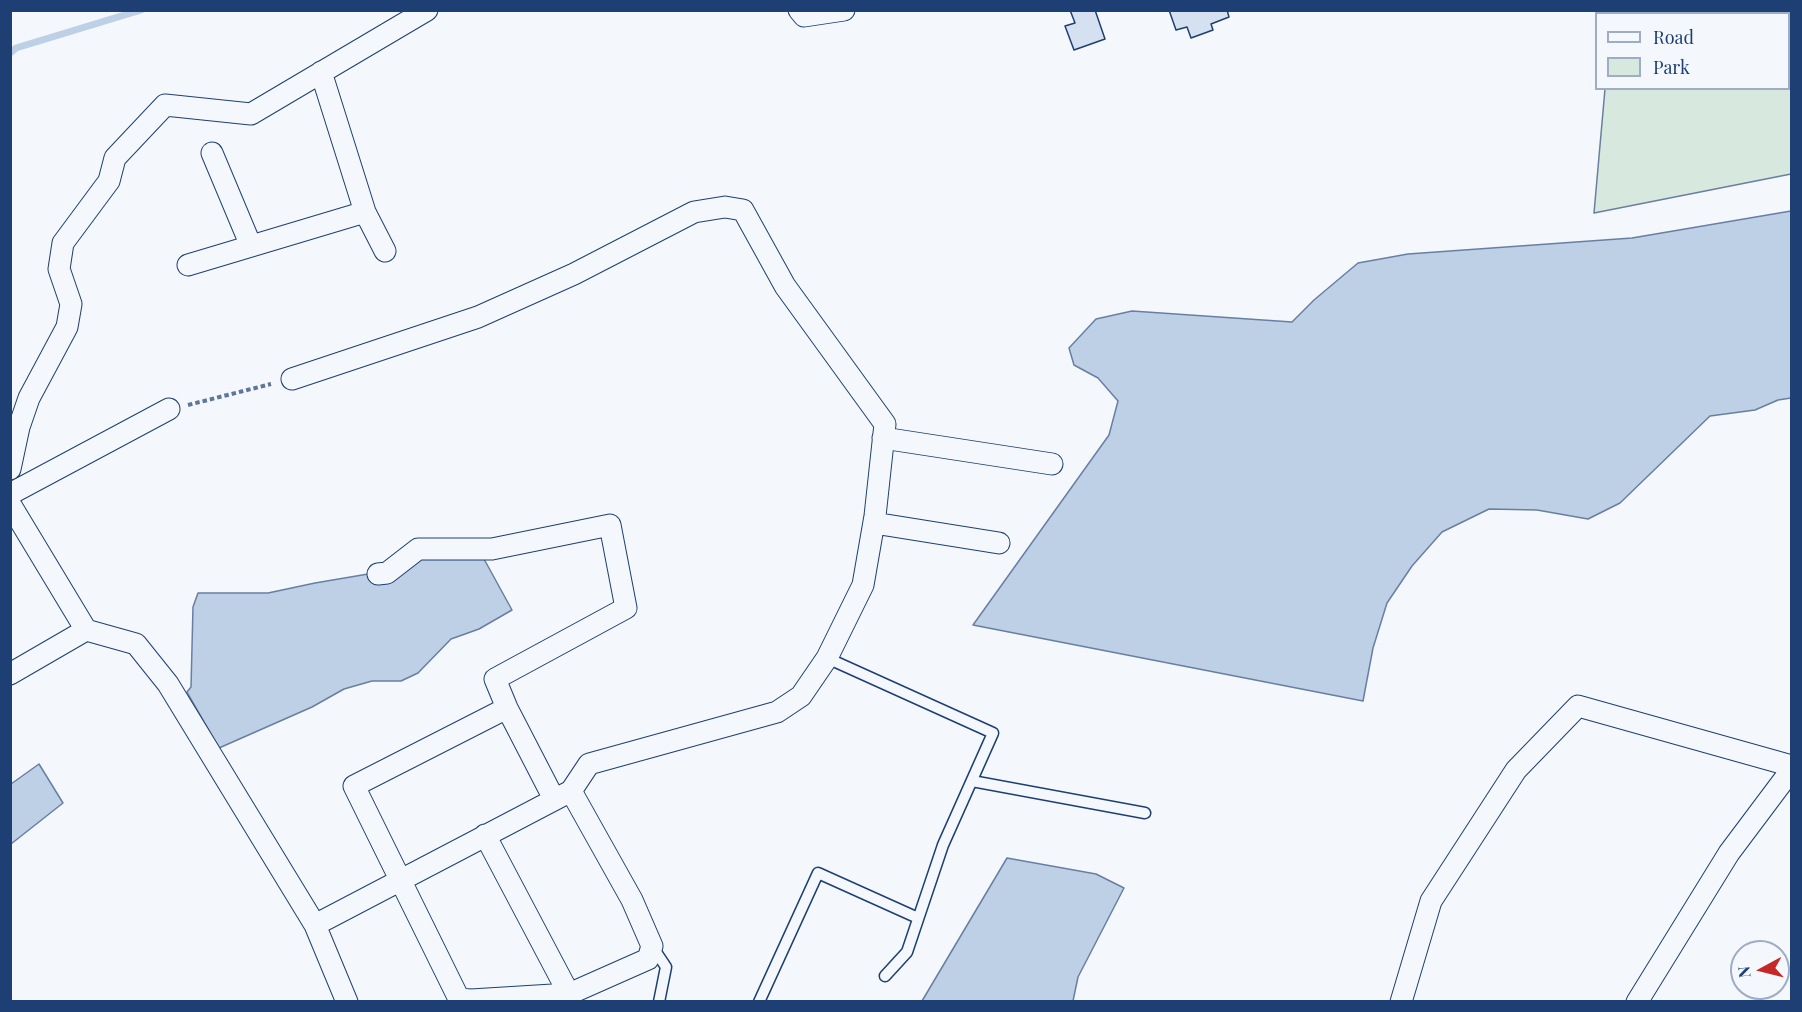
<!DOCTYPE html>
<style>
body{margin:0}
#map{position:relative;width:1802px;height:1012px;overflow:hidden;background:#f4f7fb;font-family:"Playfair Display",serif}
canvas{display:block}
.frame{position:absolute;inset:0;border:12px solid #1d3f73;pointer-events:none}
.legend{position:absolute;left:1595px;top:12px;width:195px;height:78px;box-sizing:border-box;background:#f4f7fb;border:2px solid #9eadc5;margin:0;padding:8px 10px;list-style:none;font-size:18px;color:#1d3f73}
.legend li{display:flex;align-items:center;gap:12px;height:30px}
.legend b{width:30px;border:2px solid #9eadc5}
.north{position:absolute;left:1730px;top:940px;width:60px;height:60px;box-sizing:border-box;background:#f4f7fb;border:2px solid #9eadc5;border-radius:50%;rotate:263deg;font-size:16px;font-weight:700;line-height:24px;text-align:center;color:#1d3f73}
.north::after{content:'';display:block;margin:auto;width:21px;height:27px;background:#c62828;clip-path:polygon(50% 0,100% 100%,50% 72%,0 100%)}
</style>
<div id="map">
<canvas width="1802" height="1012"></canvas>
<div class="frame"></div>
<ul class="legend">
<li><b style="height:8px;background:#f4f7fb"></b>Road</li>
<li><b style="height:16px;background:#d7e8df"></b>Park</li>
</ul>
<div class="north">N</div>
</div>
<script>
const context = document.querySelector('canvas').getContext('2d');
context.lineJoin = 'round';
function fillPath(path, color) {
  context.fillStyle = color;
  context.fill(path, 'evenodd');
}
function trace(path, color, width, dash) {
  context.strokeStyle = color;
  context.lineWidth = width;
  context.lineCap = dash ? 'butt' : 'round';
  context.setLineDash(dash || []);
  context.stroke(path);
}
const green = new Path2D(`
 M1622 11H1791V174L1594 213 1605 89 1788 88V14L1621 13Z`);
fillPath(green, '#d7e8df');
trace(green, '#687fa3', 1.5);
const water = new Path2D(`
 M1791 211V398L1778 400 1755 410 1710 416 1620 503 1588 519 1537 510 1489 509 1442 532 1412 566 1387 603 1373 648 1363 701 973 625 1109 435 1118 401 1098 378 1074 365 1069 348 1096 319 1132 311 1292 322 1314 300 1358 263 1408 254 1632 238Z
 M419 558 484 559 512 610 479 629 451 639 418 673 401 681H372L344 689 312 707 219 748 187 692 191 687 193 607 198 593H268L315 583 374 573Z
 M39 764 63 803 11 844V784Z
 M1007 858 1096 874 1124 888 1078 977 1073 1001H922Z`);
fillPath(water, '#bed0e5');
trace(water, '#687fa3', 1.5);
trace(new Path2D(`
 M10 53 16 48 141 10`), '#bed0e5', 7);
const building = new Path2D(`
 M1070 10H1095L1105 39 1074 50 1065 26 1075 23Z
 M1169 10H1227L1229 17 1211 24 1213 30 1191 38 1187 27 1176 30Z`);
fillPath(building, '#d5e0f0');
trace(building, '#1d3f73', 1.5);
const service = new Path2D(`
 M827 658 993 733 943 845 907 952 885 976
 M972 781 1145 813
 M652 946 666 967 659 1002
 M759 1002 818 873 918 918`);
const minor = new Path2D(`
 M799 10 804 16 844 10
 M321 72 365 212 385 251
 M212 153 251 246
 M188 265 365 212
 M292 379 478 317 574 274 694 212 725 207 743 210 785 286 885 424 875 516 863 585 827 658 801 696 777 712 589 764 571 791 315 925
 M883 438 1052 464
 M10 469 19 427 29 398 67 327 71 304 59 269 63 243 109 181 115 158 165 105 251 114 427 10
 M10 494 169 409
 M10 504 86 630 136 644 168 684 315 925 347 1002
 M874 523 999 543
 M378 574 387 573 418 549H492L610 525 626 608 495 679 507 708 554 799
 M10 674 86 630
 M507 708 354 786 459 999 471 1000 569 994 648 959 652 946 632 900 571 791
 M485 835 569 994
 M1401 1002 1431 901 1516 770 1578 706 1792 766
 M1637 1002 1729 853 1792 769`);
trace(service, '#1d3f73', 13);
trace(minor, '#1d3f73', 23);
trace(new Path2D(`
 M188 405 271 384`), '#5e769c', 4, [4.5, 3]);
trace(service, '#f4f7fb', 10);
trace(minor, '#f4f7fb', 21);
</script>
